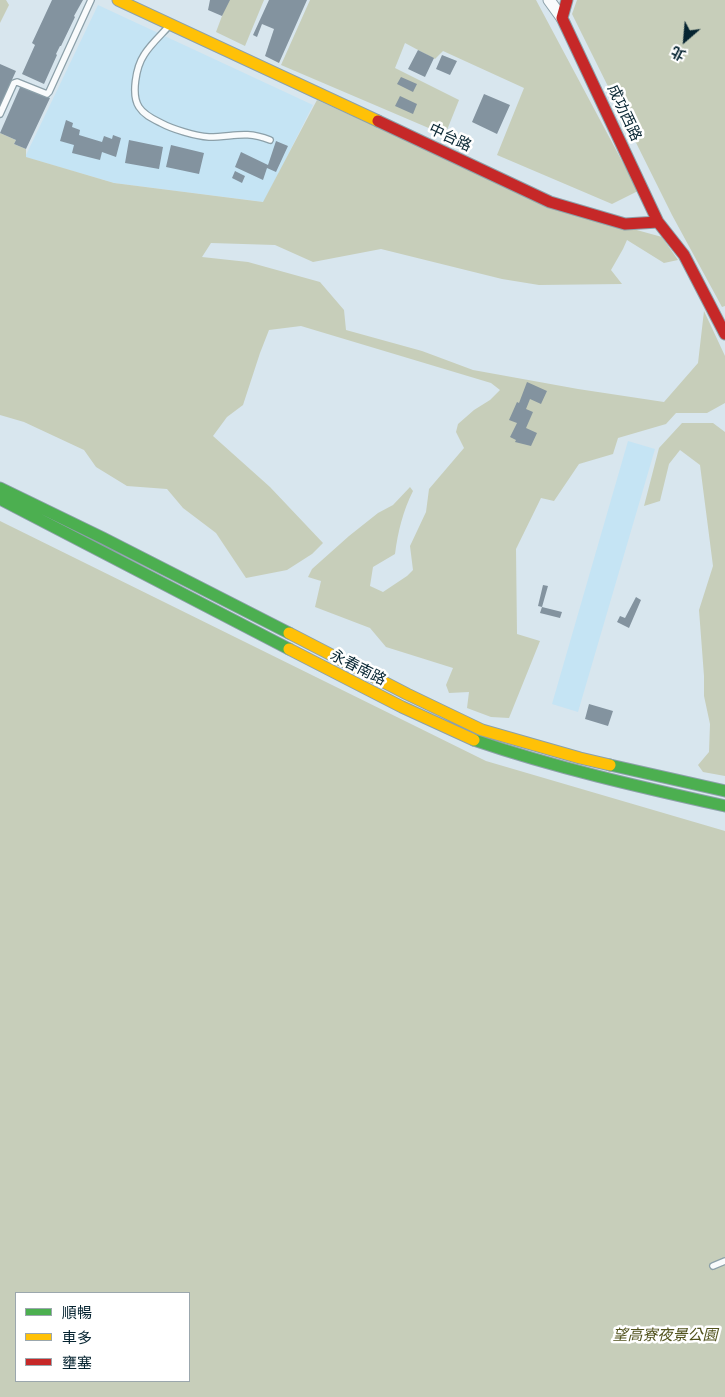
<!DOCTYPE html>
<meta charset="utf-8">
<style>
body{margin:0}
#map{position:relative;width:725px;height:1397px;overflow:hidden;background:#d8e6ee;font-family:Merriweather,"Noto Sans TC",serif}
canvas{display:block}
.legend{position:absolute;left:15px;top:1292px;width:175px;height:90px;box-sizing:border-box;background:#fff;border:1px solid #9ba7ad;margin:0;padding:6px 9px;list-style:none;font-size:15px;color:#062431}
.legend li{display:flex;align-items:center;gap:10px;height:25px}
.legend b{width:25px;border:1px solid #9ba7ad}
.north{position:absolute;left:660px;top:15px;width:50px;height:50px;-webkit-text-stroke:4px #fff;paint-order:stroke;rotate:207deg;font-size:14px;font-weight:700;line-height:20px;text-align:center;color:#062431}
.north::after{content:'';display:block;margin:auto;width:18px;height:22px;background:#062431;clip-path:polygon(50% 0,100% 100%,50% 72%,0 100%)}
</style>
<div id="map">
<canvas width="725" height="1397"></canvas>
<ul class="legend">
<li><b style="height:6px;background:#4caf50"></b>順暢</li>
<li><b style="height:6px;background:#ffc107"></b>車多</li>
<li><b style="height:6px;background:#c62828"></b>壅塞</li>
</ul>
<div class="north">北</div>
</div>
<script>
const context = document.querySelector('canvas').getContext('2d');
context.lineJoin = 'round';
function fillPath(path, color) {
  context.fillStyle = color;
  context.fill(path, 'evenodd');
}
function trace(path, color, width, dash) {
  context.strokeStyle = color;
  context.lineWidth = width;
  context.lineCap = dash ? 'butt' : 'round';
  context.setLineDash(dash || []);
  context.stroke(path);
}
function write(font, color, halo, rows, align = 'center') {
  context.font = font + ' Merriweather,"Noto Sans TC",serif';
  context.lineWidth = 5;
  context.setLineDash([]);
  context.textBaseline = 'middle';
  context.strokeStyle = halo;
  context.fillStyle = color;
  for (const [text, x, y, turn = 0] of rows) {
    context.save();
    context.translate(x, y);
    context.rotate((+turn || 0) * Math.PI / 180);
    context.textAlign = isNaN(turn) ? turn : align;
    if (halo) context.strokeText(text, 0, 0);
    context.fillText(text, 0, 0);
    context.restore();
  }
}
fillPath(new Path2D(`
 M98 5 313 105 264 202 114 183 25 157Z
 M628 441 655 449 578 712 552 704Z`), '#c5e4f4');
fillPath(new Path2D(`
 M0 0H6L9 5 0 23Z
 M228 0H264L245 46 216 32Z
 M310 0H536L638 191 612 204 497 155 524 88 443 51 435 59 405 43 395 68 459 100 445 135 281 65Z
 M577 0H725V306L722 307 672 215 572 14Z
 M317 100 550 206 662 237 678 260 664 263 627 240 623 249 611 270 622 284 539 285 502 279 381 249 313 262 275 245 211 243 202 257 248 262 320 282 344 310 346 330 422 351 473 370 578 389 664 402 698 363 704 311 725 356V403L707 413H676L666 424 618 438 613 454 579 464 554 501 541 498 516 549 517 634 540 641 509 718 491 717 467 708 469 692 449 693 446 685 453 668 386 647 370 628 315 607 321 581 308 577 312 569 349 536 378 513 393 505 410 487 413 491C403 511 398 531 395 554L373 567 370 586 383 592 407 576 413 570 410 546 426 512 429 489 464 448 456 432 458 424 474 410 490 400 500 390 491 383 301 326 269 330 260 353 243 405 227 417 213 436 270 487 323 543 312 554 287 570 246 578 216 533 183 508 167 489 127 486 96 467 84 450 24 422 0 415V133L16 140 14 144 26 149V157L114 183 263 202Z
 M682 423H713L725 432V776L703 772 698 765 709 752 710 724 704 696V676L699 610 713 566 700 465 680 450 669 464 660 501 644 506 659 448Z
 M0 521 486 761 725 831V1397H0ZM16 1293H189V1381H16Z`), '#c7ceba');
fillPath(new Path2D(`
 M52 0H83L74 16 75 17 61 46H60L56 54 57 55 44 84 22 74 35 45 32 43Z
 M210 0H230L222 16 208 10Z
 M269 0H307L279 63 265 56 274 29 262 24 257 37 253 35Z
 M418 50 434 58 425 77 408 69Z
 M442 55 457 61 450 75 436 69Z
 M0 64 16 71 0 106Z
 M401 77 417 84 413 92 397 84Z
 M21 85 50 98 26 149 14 144 16 140 0 133Z
 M484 94 510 105 497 134 472 122Z
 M400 96 417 104 413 114 395 106Z
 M66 120 73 123 72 127 80 130 79 135 102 142 104 136 112 139 113 135 121 138 116 157 102 152 100 160 72 153 74 145 60 141Z
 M129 140 163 147 159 169 125 163Z
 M276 141 288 146 276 172 267 168 263 180 235 167 241 152 268 165Z
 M171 145 204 153 199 174 166 167Z
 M235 171 245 176 242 183 232 178Z
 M527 382 547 391 541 404 530 399 526 409 533 412 526 428 537 433 531 446 515 442 516 440 510 437 517 423 509 420 517 402 519 403Z
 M543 585 548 586 542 607 538 606Z
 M636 597 641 600 629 628 617 622 620 616 625 618Z
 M542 607 562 612 560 618 540 613Z
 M589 704 613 711 608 726 585 719Z`), '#83939f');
const lane = new Path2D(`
 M169 26C161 35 150 45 144 55 136 67 131 95 139 107 144 115 153 119 161 123 172 129 195 136 209 137 234 137 244 130 270 140
 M0 114 14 83 17 82 47 94 49 92 91 0
 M713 1266 725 1261`);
const street = new Path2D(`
 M549 0 562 18`);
const fast = new Path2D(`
 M0 488 103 538 289 633
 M0 499 289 649
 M474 740C556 768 640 787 725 806
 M610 765 725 791`);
const slow = new Path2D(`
 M118 0 378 121
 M289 633 407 694 482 730 580 758 610 765
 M289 649 402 707 474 740`);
const jam = new Path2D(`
 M567 0 562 18 658 222 684 255 725 334
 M378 121 550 202 625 224 658 222`);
trace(lane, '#8ca0a9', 8);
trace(street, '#8ca0a9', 13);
trace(fast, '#8ca0a9', 13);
trace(slow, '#8ca0a9', 13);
trace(jam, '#8ca0a9', 13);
trace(lane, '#f9fbfc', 5.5);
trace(street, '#f9fbfc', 11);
trace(fast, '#4caf50', 11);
trace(slow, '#ffc107', 11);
trace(jam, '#c62828', 11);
write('15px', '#062431', '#fff', [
 ["成功西路",624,113,65],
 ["中台路",450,138,25],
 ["永春南路",358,668,27]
]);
write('italic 15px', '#51521d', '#fff', [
 ["望高寮夜景公園",665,1336]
]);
</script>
